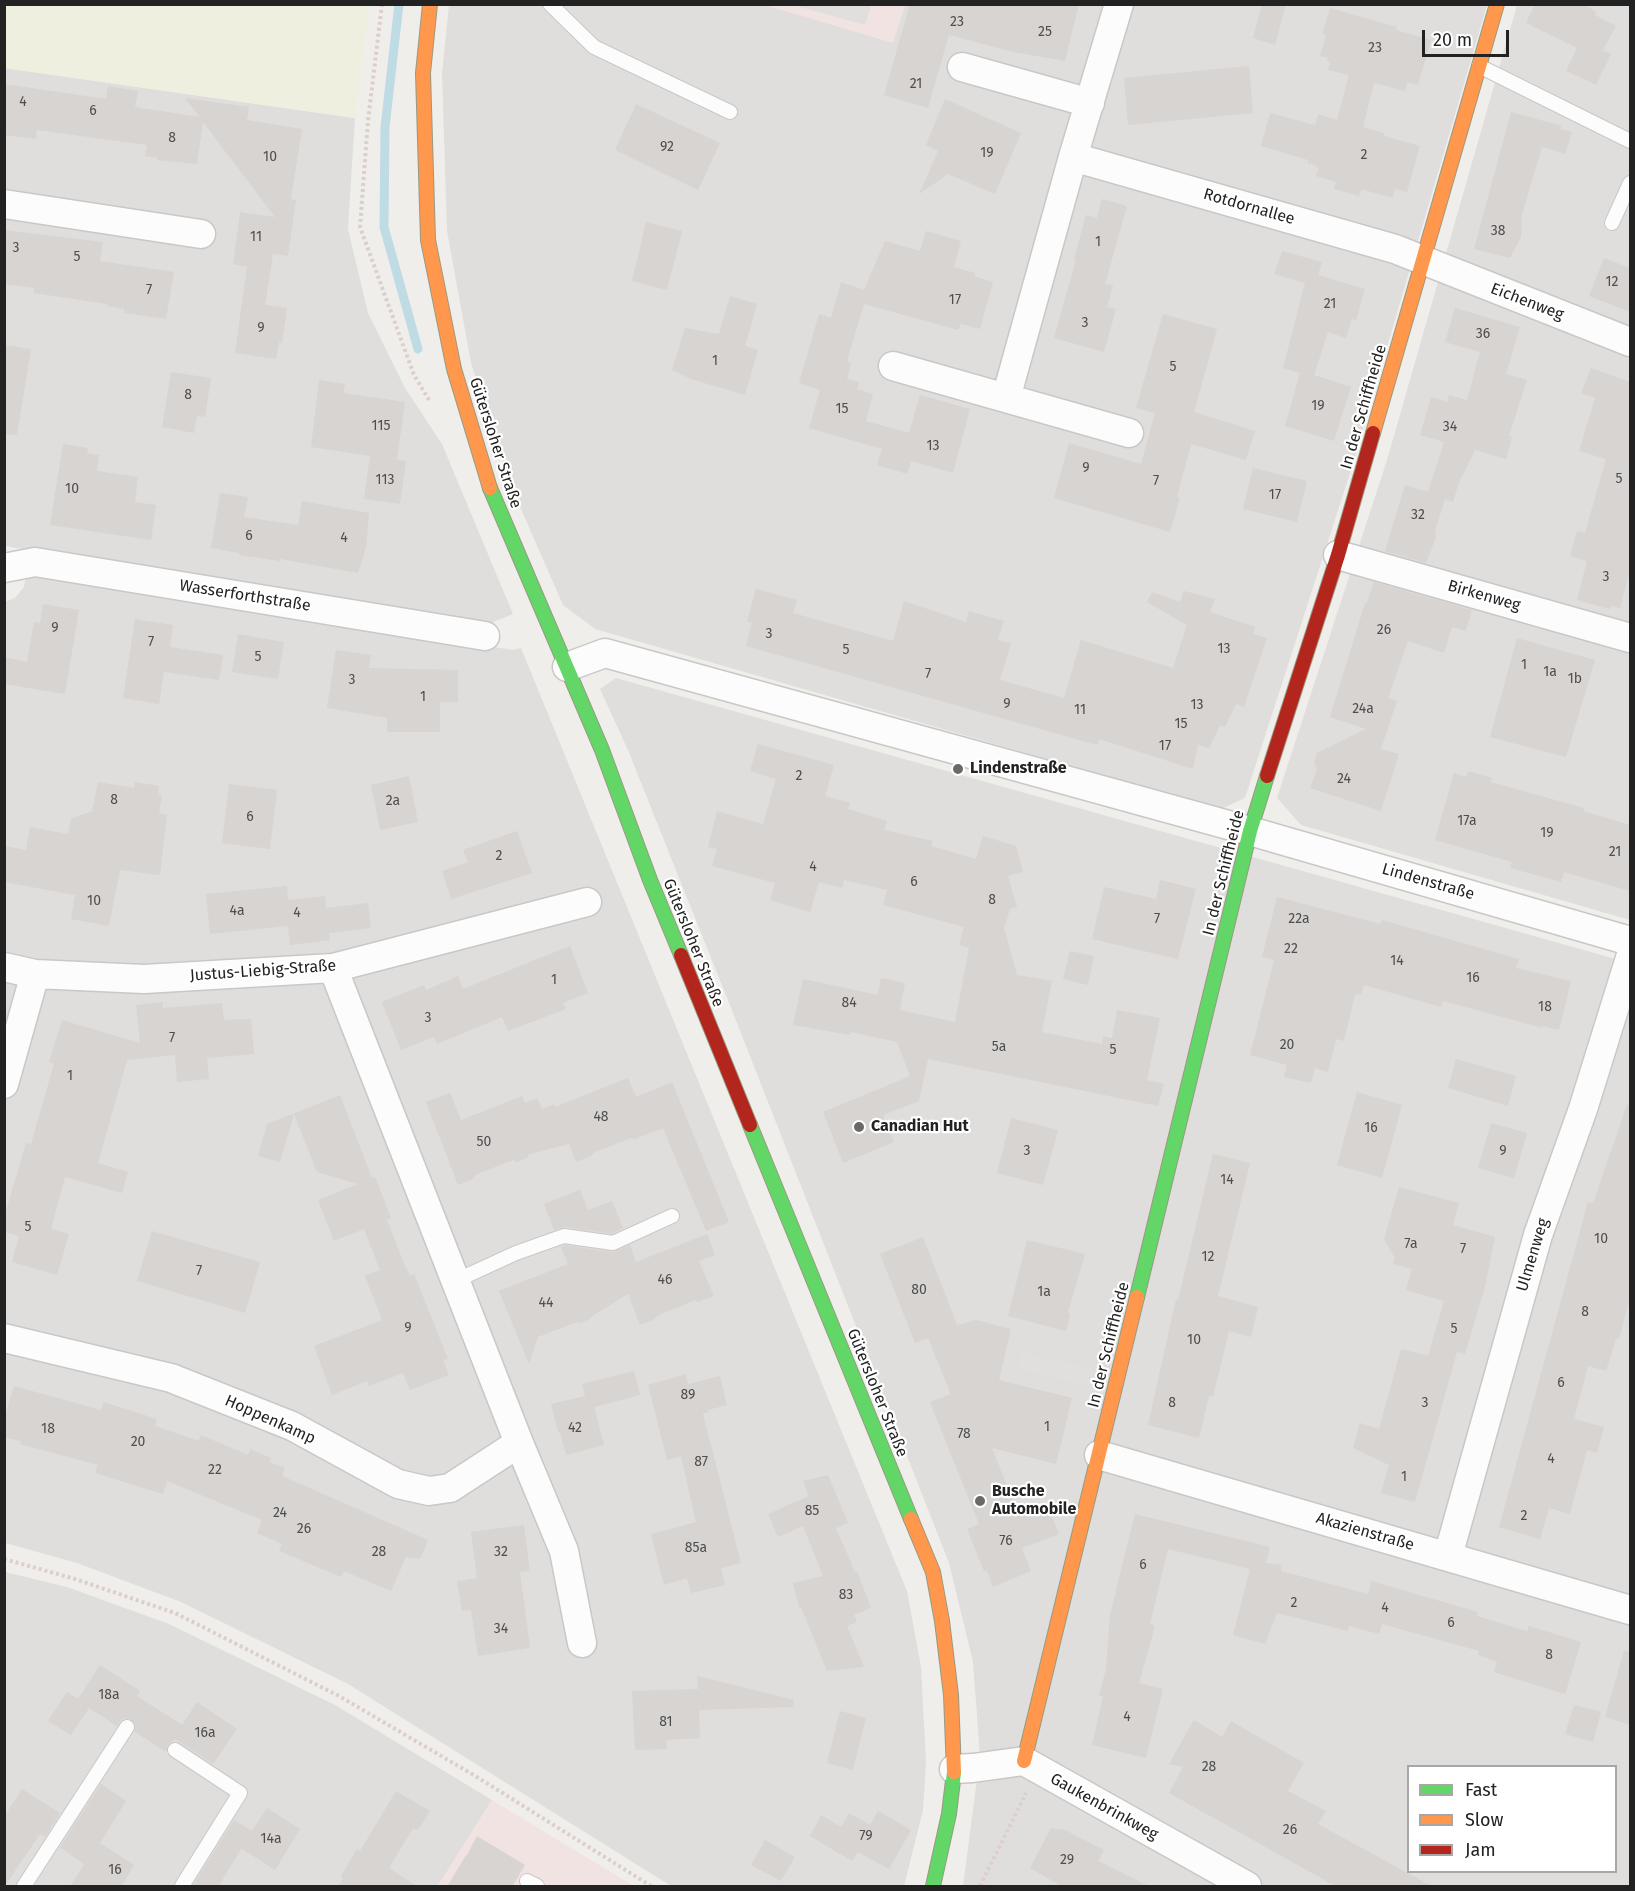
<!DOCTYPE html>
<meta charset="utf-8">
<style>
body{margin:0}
#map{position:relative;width:1635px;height:1891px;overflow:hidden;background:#f0eeeb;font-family:"Fira Sans",sans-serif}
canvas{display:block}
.frame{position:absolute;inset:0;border:6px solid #222;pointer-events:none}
.legend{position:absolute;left:1407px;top:1765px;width:210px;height:108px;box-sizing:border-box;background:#fff;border:2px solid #a7a7a7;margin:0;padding:8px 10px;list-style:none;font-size:18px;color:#222}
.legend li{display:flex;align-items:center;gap:12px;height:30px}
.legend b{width:30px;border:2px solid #a7a7a7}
.scale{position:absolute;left:1422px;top:30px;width:87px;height:27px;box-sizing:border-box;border:3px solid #222;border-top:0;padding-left:8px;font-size:18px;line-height:21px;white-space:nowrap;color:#222;-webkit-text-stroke:4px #fff;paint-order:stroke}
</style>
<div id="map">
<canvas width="1635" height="1891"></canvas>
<div class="frame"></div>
<ul class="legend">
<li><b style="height:8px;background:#63d668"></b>Fast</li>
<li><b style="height:8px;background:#ff974d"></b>Slow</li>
<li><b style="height:8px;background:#b3261e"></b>Jam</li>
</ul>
<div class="scale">20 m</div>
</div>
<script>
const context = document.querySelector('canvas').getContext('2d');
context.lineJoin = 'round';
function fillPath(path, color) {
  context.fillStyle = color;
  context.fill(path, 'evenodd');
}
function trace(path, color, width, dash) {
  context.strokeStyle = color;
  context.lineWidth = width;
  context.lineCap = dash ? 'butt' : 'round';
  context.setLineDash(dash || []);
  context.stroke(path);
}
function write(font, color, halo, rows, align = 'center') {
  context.font = font + ' "Fira Sans",sans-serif';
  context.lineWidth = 4.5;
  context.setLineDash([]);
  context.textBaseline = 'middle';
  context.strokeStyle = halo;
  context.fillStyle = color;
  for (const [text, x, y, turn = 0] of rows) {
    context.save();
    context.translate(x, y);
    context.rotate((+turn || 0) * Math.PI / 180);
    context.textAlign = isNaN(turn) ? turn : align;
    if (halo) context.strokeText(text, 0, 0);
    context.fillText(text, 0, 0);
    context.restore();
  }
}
fillPath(new Path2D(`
 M449 5H765L893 42 905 5H1487L1352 467 1245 798 1221 809 595 629 563 605 510 484 471 363 447 231 442 73Z
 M1517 5H1630V920L1301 825 1277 798 1387 460Z
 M4 68 355 118 348 229 368 313 405 388 442 444 513 614 491 623 5 546Z
 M26 575 513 650 521 648 907 1591 921 1667 926 1762 923 1810 904 1886H671L348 1684 181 1602 77 1563 5 1543 4 602 15 598 24 587Z
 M616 678 1630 963V1886H963L980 1756 973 1662 949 1563 735 1018 628 750 600 689ZM1408 1766H1616V1872H1408Z
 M5 1572 67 1587 169 1624 335 1705 492 1800 438 1886H5Z`), '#dfdedc');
fillPath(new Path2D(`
 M765 5H905L893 43Z
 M492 1800 634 1886H438Z`), '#f1e3e1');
fillPath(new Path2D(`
 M5 4 369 5 355 118 5 68Z`), '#efefdf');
fillPath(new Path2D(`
 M793 5H871L865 25Z
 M1021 1352 1106 1372 1102 1389 1017 1369Z`), '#e0dfde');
trace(new Path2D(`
 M399 4 385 127 384 227 418 349`), '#bfdbe3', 9);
fillPath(new Path2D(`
 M910 4H1079L1065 61 1014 52 949 35 928 108 884 95Z
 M1262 4H1286L1275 45 1253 38Z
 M1535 4H1584L1596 12 1595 15 1616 26 1603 50 1611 54 1596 85 1566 71 1577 48 1526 23Z
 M1330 8 1397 27 1396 30 1431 40 1418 85 1407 82 1405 91 1374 83 1363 127 1384 133V136L1420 146 1407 192 1395 189 1393 198 1361 189 1359 196 1334 189 1336 182 1316 176 1319 168 1315 167 1316 165 1308 163V160L1261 146 1270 113 1315 125 1318 114 1337 120 1349 75 1328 70 1330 62 1327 61 1328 58 1320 56 1326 35 1322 34Z
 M1249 66 1253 113 1128 125 1124 78Z
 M4 84 106 99 108 86 138 91 135 107 200 117 185 98 249 107 247 120 302 129 291 199 296 200 288 256 273 254 265 305 287 308 282 343 279 342 276 359 235 353 247 267 233 264 240 212 275 217 203 122 197 164 157 160 158 158 145 156 147 145 37 130 36 139 4 135Z
 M945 99 1021 133 995 194 948 174 919 194 938 151 926 145Z
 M636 104 720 143 698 190 615 150Z
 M1511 112 1562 126 1560 129 1572 132 1565 154 1542 147 1522 214 1521 237 1510 258 1474 249Z
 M1102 199 1127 206 1105 284 1113 285 1107 307 1116 309 1104 352 1054 338 1076 260 1074 259 1086 215 1097 218Z
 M646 222 682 231 667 290 632 281Z
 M4 230 103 242 100 261 174 272 166 319 124 313V309L107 306V304L34 293V288L4 284Z
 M926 231 961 241 954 267 975 273 974 276 993 282 980 329 961 324 958 330 864 304 847 361 851 362 847 379 859 382 857 389 873 394 866 421 909 433 920 395 970 409 953 473 911 461 907 474 877 465 882 449 809 428 820 390 799 383 819 314 831 318 841 282 864 290 885 241 920 251Z
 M1282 251 1322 262 1318 275 1365 289 1356 320 1352 319 1346 338 1328 332 1314 375 1351 387 1334 441 1285 426 1300 373 1283 368 1305 283 1274 274Z
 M1604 258 1630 268V312L1589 296Z
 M730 296 757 304 745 346 758 350 745 395 691 379 672 370 685 328 719 334Z
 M1455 308 1520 327 1506 374 1527 380 1509 436 1512 437 1506 459 1475 450 1458 485 1453 502 1445 499 1435 531 1436 537 1426 563 1385 551 1405 485 1428 492 1444 442 1420 435 1431 397 1447 402 1449 395 1467 400 1480 352 1445 342Z
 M1163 314 1217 329 1194 412 1255 431 1246 460 1191 444 1177 497 1180 498 1170 532 1054 498 1069 443 1141 464 1155 413 1136 408Z
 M4 345 31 349 17 435 4 434Z
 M1591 368 1630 382V570L1620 608 1611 606 1610 609 1577 600 1587 561 1570 556 1577 531 1585 533 1606 459 1579 451 1595 398 1581 393Z
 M171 372 211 378 205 417 197 416 194 433 162 427Z
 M319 380 345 384 343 393 405 402 397 460 406 461 400 504 364 499 370 456 311 447Z
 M63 444 88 448 87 453 99 455 97 471 138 477 135 502 156 505 151 540 50 525Z
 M1253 468 1307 481 1297 522 1243 509Z
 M220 493 248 497 244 517 298 525 302 501 369 513 366 547 358 573 280 559V561L239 555V553L211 548Z
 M1374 582 1472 610 1466 631 1452 627 1444 653 1408 641 1388 698 1397 701 1381 749 1399 754 1381 811 1310 788 1317 770 1314 763 1317 753 1366 729 1330 717 1365 603H1367Z
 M756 589 797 600 793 613 893 641 904 601 966 622 969 611 1004 621 998 640 1011 643 1000 680 1064 698 1081 640 1173 668 1187 625 1147 602 1152 592 1180 602 1184 591 1215 599 1210 612 1255 627 1253 634 1267 638 1244 707 1236 704 1225 727 1220 725 1209 748 1198 745 1193 769 1099 739 1097 745 746 646 752 623 747 621Z
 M43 604 79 610 65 694 4 684V657L27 662 34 622 40 623Z
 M135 619 173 625 170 647 223 655 219 680 164 672 159 704 123 698Z
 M238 634 284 642 278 679 232 672Z
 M1517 638 1595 660 1566 757 1490 737Z
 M336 650 371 655 369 668 458 670V702H440V732H387V718L327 708Z
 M758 744 834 765 825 796 850 803 848 809 887 821 884 830 933 841 931 846 976 859 983 836 1016 846 1023 872 1008 876 1017 907 1010 909 1004 928 1017 975 1052 981 1042 1032 1102 1044 1103 1036 1112 1038 1117 1010 1160 1018 1147 1080 1164 1084 1158 1106 928 1059 919 1101 883 1115 894 1142 843 1163 823 1112 910 1076 897 1042 851 1032 850 1035 793 1025 803 979 878 995 881 978 905 983 900 1010 955 1022 969 948 959 945 964 927 883 905 887 890 844 880 842 888 819 882 810 912 770 900 775 883 712 866 717 849 708 847 717 811 763 824 776 779 750 771Z
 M1468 771 1492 778 1491 782 1584 808 1583 811 1630 825V891L1564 872 1561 882 1510 868 1512 862 1435 840 1454 773 1466 777Z
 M409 776 418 822 380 830 371 785Z
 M98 782 134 788 135 782 159 786 158 795 162 796 159 813 167 815 160 875 120 870 109 926 71 919 75 895 4 882V846L26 850 30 827 68 834 71 819 92 811Z
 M229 784 277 790 270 849 222 843Z
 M517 831 532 873 451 899 442 871 468 862 463 850Z
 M1160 880 1196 889 1178 959 1092 939 1104 887 1156 899Z
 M287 886 288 900 325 896 326 908 368 903 371 928 329 933 330 940 290 945 288 926 210 934 206 894Z
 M1277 897 1381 924 1382 920 1519 959 1516 968 1571 981 1559 1030 1543 1026V1028L1443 1001 1441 1007 1364 985 1361 995 1355 994 1344 1041 1336 1039 1328 1072 1315 1068 1311 1083 1284 1077 1287 1065 1250 1055 1274 960 1262 957Z
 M570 946 588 993 563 1003 566 1009 508 1031 502 1017 437 1044 434 1037 401 1050 382 1002 424 985 426 990 458 976 463 989Z
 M1070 951 1094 956 1088 985 1063 979Z
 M163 1002V1008L222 1003 224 1020 251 1019 254 1054 207 1058 209 1079 177 1082 175 1055 127 1060 98 1163 128 1172 122 1193 65 1177 51 1229 69 1234 57 1275 12 1262 19 1236 4 1232V1218L26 1143 31 1144 54 1064 49 1062 62 1020 140 1043 136 1005Z
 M1456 1059 1516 1076 1508 1106 1448 1088Z
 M628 1078 636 1097 672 1082 729 1222 706 1231 663 1128 635 1139 631 1138 593 1153 591 1156 576 1162 569 1144 529 1154 527 1158 517 1162 513 1160 475 1175 473 1179 458 1185 426 1102 450 1093 461 1120 522 1096 525 1103 537 1098 542 1109 554 1104 555 1107Z
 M1357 1092 1402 1105 1382 1178 1337 1165Z
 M340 1095 372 1178 375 1177 391 1218 387 1220 403 1261 410 1276 414 1274 448 1359 443 1360 449 1375 410 1390 403 1373 369 1386 367 1381 332 1395 314 1346 382 1320 365 1276 380 1270 364 1229 334 1241 318 1200 358 1184 317 1172 294 1114 280 1162 258 1156 267 1124Z
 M1627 1105H1630V1298L1619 1339H1616L1606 1371 1588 1366 1574 1419 1604 1427 1597 1453 1587 1450 1570 1514 1549 1508 1540 1539 1499 1527 1588 1202 1593 1203Z
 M1011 1118 1058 1130 1043 1185 997 1173Z
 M1491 1123 1527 1133 1514 1178 1478 1168Z
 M1213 1154 1250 1163 1218 1296 1258 1307 1251 1337 1229 1331 1213 1397 1209 1396 1199 1438 1148 1425 1173 1312 1176 1300H1178Z
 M1399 1187 1459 1203 1453 1225 1495 1237 1485 1286 1465 1354 1457 1352 1415 1502 1381 1493 1389 1465 1353 1448 1360 1423 1379 1429 1401 1349 1428 1356 1444 1301 1406 1290 1412 1269 1393 1264 1395 1258 1384 1239Z
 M580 1190 588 1210 612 1201 623 1228 612 1234 565 1227 554 1230 544 1204Z
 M152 1231 260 1262 245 1313 137 1281Z
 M707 1234 715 1255 699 1261 714 1296 698 1302 695 1300 657 1316 655 1319 640 1325 628 1294 592 1316 590 1319 580 1323 577 1322 538 1337 529 1364 499 1291 568 1264 561 1247 565 1245 612 1252 630 1245 636 1262Z
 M923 1237 957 1325 976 1320 1011 1329 999 1380 1072 1398 1056 1464 992 1448 1019 1516 1047 1505 1059 1534 1022 1548 1031 1571 993 1587 987 1571H984L967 1529 979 1524 930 1402 951 1394 928 1338 915 1343 880 1254Z
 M1027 1240 1085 1254 1068 1312 1070 1315 1066 1331 1008 1316Z
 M634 1371 640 1395 594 1407 604 1445 566 1455 560 1432H558L551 1404 585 1396 582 1384Z
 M686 1374 688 1384 720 1376 727 1405 708 1410V1412L703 1414 741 1563 721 1568 725 1585 691 1593 687 1578 664 1585 651 1534 696 1522 681 1456 667 1460 648 1385Z
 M14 1386 101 1410 104 1402 157 1419 155 1426 199 1441 201 1435 248 1455 250 1449 271 1458 269 1462 285 1468 282 1476 428 1540 420 1559 406 1557 391 1591 344 1571 341 1577 279 1551 282 1544 257 1533 262 1520 167 1481 163 1494 95 1473 98 1465 20 1444 21 1441 4 1437V1420Z
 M828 1475 848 1523 836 1528 855 1572 857 1571 871 1608 854 1615 857 1622 847 1626 864 1667 827 1671 801 1607H799L793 1583 823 1576 803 1526 778 1537 768 1514 809 1496 803 1481Z
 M1135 1514 1270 1547 1266 1563 1282 1565 1281 1571 1368 1594 1371 1581 1478 1612 1477 1616 1527 1631 1529 1626 1581 1642 1565 1694 1494 1672 1497 1662 1478 1655 1479 1651 1382 1624 1379 1634 1349 1626 1348 1631 1277 1613 1265 1644 1233 1635 1250 1569 1168 1549 1150 1624 1155 1626 1139 1683 1163 1689 1146 1758 1092 1745 1103 1696H1099L1106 1669 1110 1615Z
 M524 1525 530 1571 520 1572 530 1648 478 1656 471 1610 462 1611 457 1581 477 1578 471 1532Z
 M1624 1651 1630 1652V1725L1605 1717Z
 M100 1665 140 1691 137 1696 182 1725 197 1702 237 1729 213 1764 175 1739 168 1745 166 1752 135 1732V1723L128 1718 122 1719 117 1726 89 1708 71 1735 48 1721 67 1692 78 1699Z
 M697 1676 794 1700 793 1707 699 1710 700 1738 666 1740 667 1749 635 1750 632 1691 698 1689Z
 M1574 1705 1601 1712 1593 1742 1565 1734Z
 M840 1711 866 1718 853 1770 827 1763Z
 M1194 1720 1222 1737 1231 1721 1304 1763 1288 1791 1326 1811 1318 1824 1433 1887H1337L1169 1793 1183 1767 1169 1764Z
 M101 1784 126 1801 100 1843 134 1865 121 1887H70L84 1864 60 1847Z
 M22 1789 60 1813 45 1837 40 1834 4 1887V1817Z
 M396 1791 430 1811 418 1830 413 1828 389 1868 418 1887H338L343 1878 341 1876 357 1849 360 1851Z
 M267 1808 300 1829 275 1870 241 1848Z
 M878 1811 911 1830 889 1869 858 1852 852 1861 810 1836 821 1815 841 1827 849 1813 870 1825Z
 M234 1820 252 1831 218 1887H192Z
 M1051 1828 1065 1830 1104 1850 1098 1861 1151 1887H1063L1030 1868Z
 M477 1836 525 1865 512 1887H447L466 1855H467Z
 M765 1840 795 1857 781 1881 751 1865Z`), '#d7d4d2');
const lane = new Path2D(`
 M550 4 594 47 730 112
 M1479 66 1630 141
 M1612 223 1630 183
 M455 1281 516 1253 564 1236 613 1243 672 1216
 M175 1750 240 1793 182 1886
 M527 1881 537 1886
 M24 1886 127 1727`);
const street = new Path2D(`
 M962 67 1090 103
 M1073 157 1395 249 1630 342
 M4 204 201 234
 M893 366 1129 433
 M1006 398 1073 157 1119 4
 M1338 555 1630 638
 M4 568 35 562 485 636
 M567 667 605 653 1250 831 1630 941
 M4 967 35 974 144 979 333 968 587 902
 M333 968 519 1443 564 1551 582 1643
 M4 1084 35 974
 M4 1338 171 1378 292 1426 398 1484 429 1491 450 1488 519 1443
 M1099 1455 1630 1610
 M1448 1556 1538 1235 1583 1109 1630 958
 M954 1769 973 1768 1024 1761 1247 1886`);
const fast = new Path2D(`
 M490 488 602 750 650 880 681 955
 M750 1125 911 1519
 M1137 1297 1250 831 1267 776
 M933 1886 949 1814 954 1772`);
const slow = new Path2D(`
 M430 4 423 73 428 240 454 369 490 488
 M1373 433 1497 4
 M911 1519 933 1572 942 1621 951 1695 954 1772
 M1024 1761 1137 1297`);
const jam = new Path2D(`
 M1267 776 1338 555 1373 433
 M681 955 750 1125`);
trace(lane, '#c9c8c7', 16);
trace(street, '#c9c8c7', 31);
trace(fast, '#999a82', 16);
trace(slow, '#999a82', 16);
trace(jam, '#999a82', 16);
trace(new Path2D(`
 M382 4 368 121 360 227 414 375 429 400
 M4 1559 72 1578 175 1613 339 1696 477 1777 651 1886
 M980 1886 1026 1793`), '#dccecd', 4, [3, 3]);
trace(lane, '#fdfcfc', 14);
trace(street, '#fdfcfc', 28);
trace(fast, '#63d668', 14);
trace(slow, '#ff974d', 14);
trace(jam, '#b3261e', 14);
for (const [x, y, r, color] of [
 [958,769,6,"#6a6968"],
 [859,1127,6,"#6a6968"],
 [980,1501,6,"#6a6968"]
]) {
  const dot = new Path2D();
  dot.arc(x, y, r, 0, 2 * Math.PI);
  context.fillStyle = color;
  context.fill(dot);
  trace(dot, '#fff', 2);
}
write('14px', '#4f4e4e', null, [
 ["23",957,22],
 ["25",1045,32],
 ["23",1375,48],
 ["21",916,84],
 ["4",23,102],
 ["6",93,111],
 ["8",172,138],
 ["92",667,147],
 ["19",987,153],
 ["2",1364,155],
 ["10",270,157],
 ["38",1498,231],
 ["11",256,237],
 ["1",1098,242],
 ["3",16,248],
 ["5",77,257],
 ["12",1612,282],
 ["7",149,290],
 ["17",955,300],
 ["21",1330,304],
 ["3",1085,323],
 ["9",261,328],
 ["36",1483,334],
 ["1",715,361],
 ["5",1173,367],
 ["8",188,395],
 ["19",1318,406],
 ["15",842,409],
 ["115",381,426],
 ["34",1450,427],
 ["13",933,446],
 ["9",1086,468],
 ["5",1619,479],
 ["113",385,480],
 ["7",1156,481],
 ["10",72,489],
 ["17",1275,495],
 ["32",1418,515],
 ["6",249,536],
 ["4",344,538],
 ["3",1606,577],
 ["9",55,628],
 ["26",1384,630],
 ["3",769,634],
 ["7",151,642],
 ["13",1224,649],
 ["5",846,650],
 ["5",258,657],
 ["1",1524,665],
 ["1a",1550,672],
 ["7",928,674],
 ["1b",1575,679],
 ["3",352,680],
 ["1",423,697],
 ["9",1007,704],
 ["13",1197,705],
 ["24a",1363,709],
 ["11",1080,710],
 ["15",1181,724],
 ["17",1165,746],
 ["2",799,776],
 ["24",1344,779],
 ["8",114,800],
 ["2a",393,801],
 ["6",250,817],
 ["17a",1467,821],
 ["19",1547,833],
 ["21",1615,852],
 ["2",499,856],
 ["4",813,867],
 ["6",914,882],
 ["8",992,900],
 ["10",94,901],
 ["4a",237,911],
 ["4",297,913],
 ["7",1157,919],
 ["22a",1299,919],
 ["22",1291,949],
 ["14",1397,961],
 ["16",1473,978],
 ["1",554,980],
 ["84",849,1003],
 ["18",1545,1007],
 ["3",428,1018],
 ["7",172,1038],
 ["20",1287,1045],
 ["5a",999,1047],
 ["5",1113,1050],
 ["1",70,1076],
 ["48",601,1117],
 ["16",1371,1128],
 ["50",484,1142],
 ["3",1027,1151],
 ["9",1503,1151],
 ["14",1227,1180],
 ["5",28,1227],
 ["10",1601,1239],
 ["7a",1411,1244],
 ["7",1463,1249],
 ["12",1208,1257],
 ["7",199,1271],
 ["46",665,1280],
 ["80",919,1290],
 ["1a",1044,1292],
 ["44",546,1303],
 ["8",1585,1312],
 ["9",408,1328],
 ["5",1454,1329],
 ["10",1194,1340],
 ["6",1561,1383],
 ["89",688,1395],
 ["8",1172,1403],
 ["3",1425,1403],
 ["1",1047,1427],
 ["42",575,1428],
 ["18",48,1429],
 ["78",964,1434],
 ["20",138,1442],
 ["4",1551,1459],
 ["87",701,1462],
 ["22",215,1470],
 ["1",1404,1477],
 ["85",812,1511],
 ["24",280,1513],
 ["2",1524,1516],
 ["26",304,1529],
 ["76",1006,1541],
 ["85a",696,1548],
 ["28",379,1552],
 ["32",501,1552],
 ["6",1143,1565],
 ["83",846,1595],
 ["2",1294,1603],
 ["4",1385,1608],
 ["6",1451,1623],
 ["34",501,1629],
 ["8",1549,1655],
 ["18a",109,1695],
 ["4",1127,1717],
 ["81",666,1722],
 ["16a",205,1733],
 ["28",1209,1767],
 ["26",1290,1830],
 ["79",866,1836],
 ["14a",271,1839],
 ["29",1067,1860],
 ["16",115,1870]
]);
write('16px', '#222', '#fff', [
 ["Rotdornallee",1249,207,16],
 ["Eichenweg",1527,302,21],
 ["In der Schiffheide",1364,407,-74],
 ["Gütersloher Straße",495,443,72],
 ["Wasserforthstraße",245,596,9],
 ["Birkenweg",1484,596,16],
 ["In der Schiffheide",1224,873,-76],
 ["Lindenstraße",1428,882,16],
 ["Gütersloher Straße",693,943,68],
 ["Justus-Liebig-Straße",263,971,-4],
 ["Ulmenweg",1533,1255,-73],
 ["In der Schiffheide",1109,1345,-76],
 ["Gütersloher Straße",877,1393,68],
 ["Hoppenkamp",270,1420,24],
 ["Akazienstraße",1365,1532,16],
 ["Gaukenbrinkweg",1104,1807,29]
]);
write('bold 16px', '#222', '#fff', [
 ["Lindenstraße",970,769],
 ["Canadian Hut",871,1127],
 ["Busche",992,1492],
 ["Automobile",992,1510]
], 'left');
</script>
